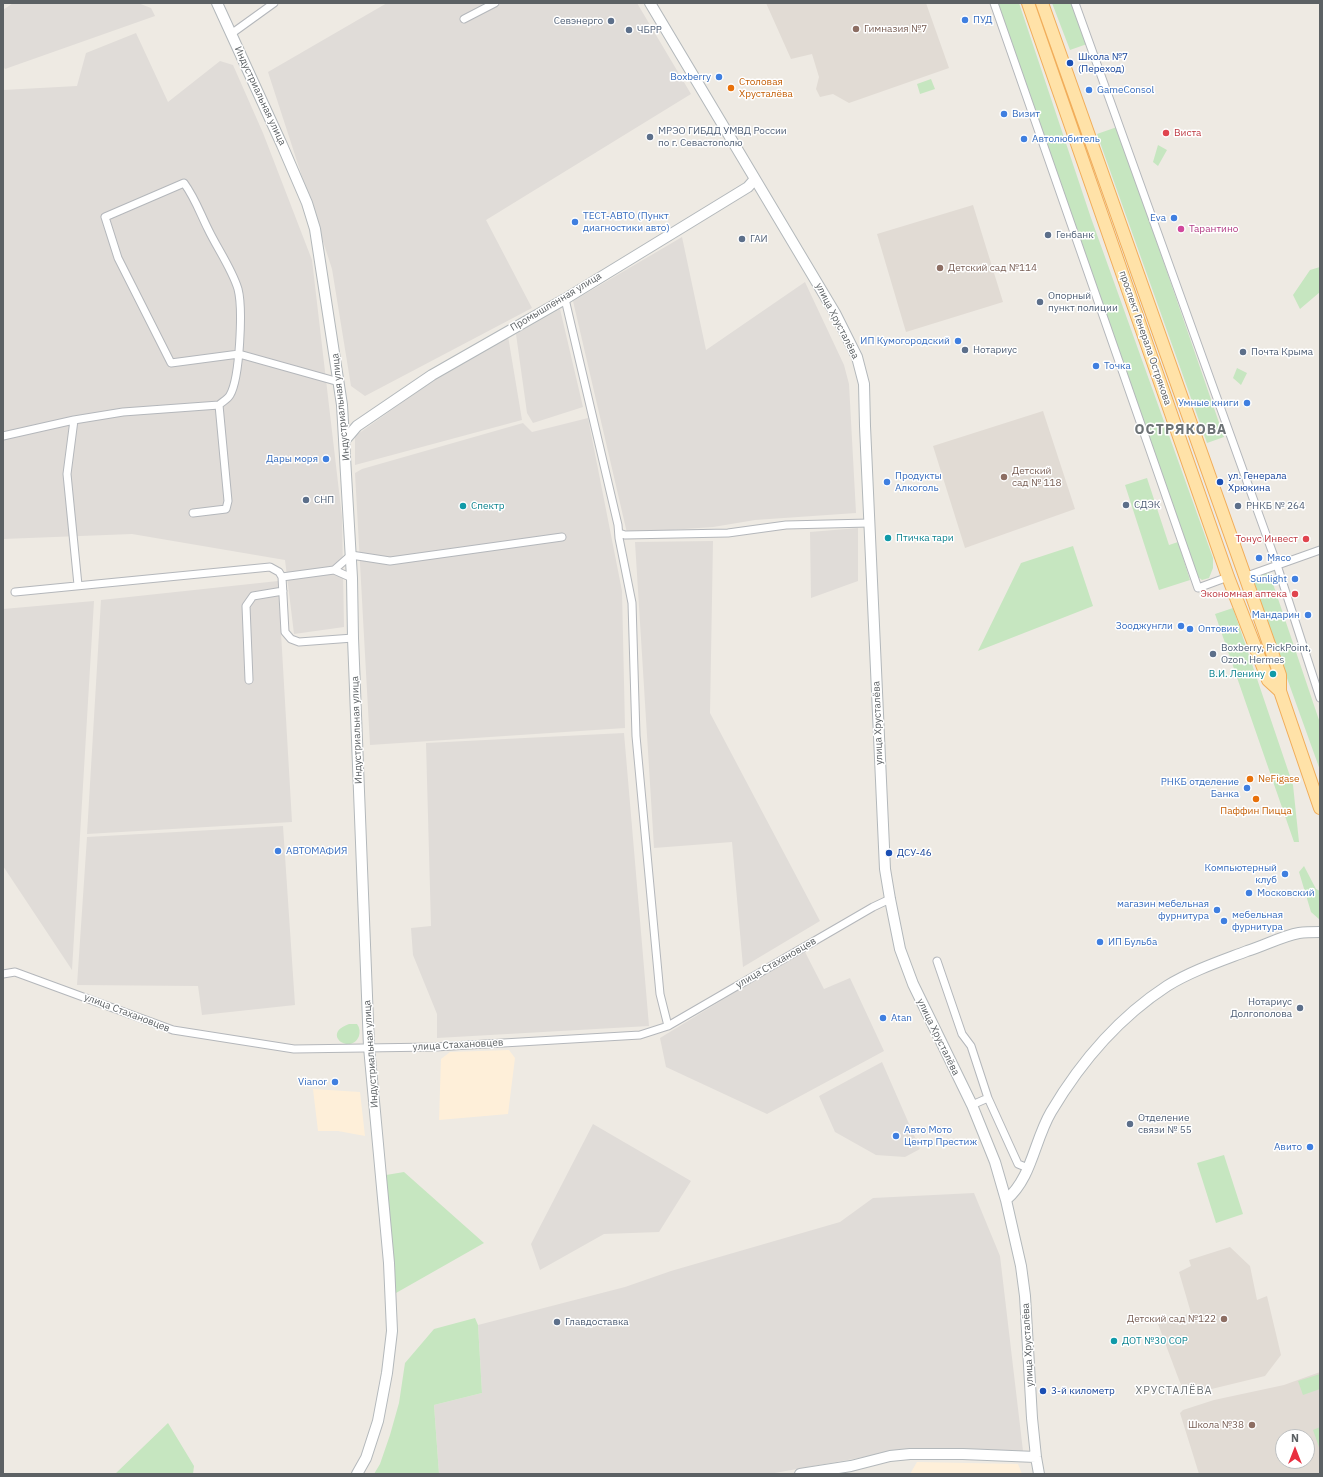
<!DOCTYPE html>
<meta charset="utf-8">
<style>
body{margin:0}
#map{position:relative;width:1323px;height:1477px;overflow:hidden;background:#eeeae3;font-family:"IBM Plex Sans",sans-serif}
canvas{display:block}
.frame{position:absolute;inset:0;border:4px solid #5c6164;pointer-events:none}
.north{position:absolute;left:1275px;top:1429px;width:40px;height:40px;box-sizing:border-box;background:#fff;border:1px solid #bec0c1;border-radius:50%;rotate:0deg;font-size:11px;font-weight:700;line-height:16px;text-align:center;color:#5c6164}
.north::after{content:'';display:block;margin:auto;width:14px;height:18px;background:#e92f40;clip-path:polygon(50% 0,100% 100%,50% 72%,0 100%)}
</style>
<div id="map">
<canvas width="1323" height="1477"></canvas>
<div class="frame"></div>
<div class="north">N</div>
</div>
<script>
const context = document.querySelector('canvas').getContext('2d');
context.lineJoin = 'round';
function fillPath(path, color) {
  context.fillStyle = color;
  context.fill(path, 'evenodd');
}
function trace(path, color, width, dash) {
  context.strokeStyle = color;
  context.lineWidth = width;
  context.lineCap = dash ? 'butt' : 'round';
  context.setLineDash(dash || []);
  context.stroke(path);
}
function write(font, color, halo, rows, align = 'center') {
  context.font = font + ' "IBM Plex Sans",sans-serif';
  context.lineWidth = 3;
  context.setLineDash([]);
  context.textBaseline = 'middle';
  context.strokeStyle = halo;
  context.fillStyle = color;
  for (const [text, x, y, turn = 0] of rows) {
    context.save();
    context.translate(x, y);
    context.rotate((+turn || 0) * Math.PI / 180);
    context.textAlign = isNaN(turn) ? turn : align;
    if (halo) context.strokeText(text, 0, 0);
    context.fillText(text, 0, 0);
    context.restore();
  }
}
fillPath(new Path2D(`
 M509 1050 515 1058 508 1114 439 1120 441 1059 450 1052Z
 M313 1089 360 1092 365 1136 338 1131H318Z
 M917 1462 1018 1464 1022 1474H910Z`), '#feefd9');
fillPath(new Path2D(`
 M13 3H138L151 8 155 16 5 69 3 66V10Z
 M387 3H637L691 94 486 220 532 308 365 396 351 386 332 269 268 72Z
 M136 33 168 102 220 61 233 65 263 133 312 260 342 517 344 627 294 634 285 560 132 534 3 539V90L77 86 86 53Z
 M682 237 706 350 805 282 844 365 849 384 856 513 755 520 713 527 627 533 573 301Z
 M560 309 583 407 533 423 527 413 516 334Z
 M508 336 522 420 355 465V436L438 377Z
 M588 418 622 591 625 728 370 745 355 473 362 469 523 423 532 432Z
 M858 528V581L811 598 810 532Z
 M713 541 710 713 820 921 743 967 732 842 654 848 635 542Z
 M278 581 292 822 87 834 101 600Z
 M94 601 72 970 3 866V609Z
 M624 733 649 1026 437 1038V1014L413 955 411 928 431 926 426 743Z
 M283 826 295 1005 202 1015 198 986 77 985 87 837Z
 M804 950 824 989 850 978 884 1051 767 1114 666 1067 660 1038Z
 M882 1062 920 1149 905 1157 876 1155 835 1132 819 1096Z
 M593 1124 691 1181 659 1232 604 1234 540 1270 531 1244Z
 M974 1193 1000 1256 1023 1451H898L769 1474H439L434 1405 482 1393 478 1325 625 1287 671 1271 840 1222 873 1198Z`), '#e0dcd8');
fillPath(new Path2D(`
 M766 3H926L949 68 849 103 833 94 820 97 816 89 819 77 812 54 791 59Z
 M973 205 1003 302 906 332 877 234Z
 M1043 411 1075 509 965 548 933 446Z
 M1230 1247 1250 1266 1257 1300 1267 1296 1281 1355 1265 1376 1191 1394 1183 1389 1179 1380 1158 1324 1191 1313 1179 1272 1191 1266 1189 1260Z
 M1320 1372V1474H1199L1180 1413 1183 1410 1214 1400 1284 1385ZM1283 1437H1307V1461H1283Z`), '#e1dbd4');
fillPath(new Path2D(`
 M998 3H1019L1091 218 1213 558V568L1209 578 1202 580 1198 577Z
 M1052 3H1072L1087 44 1070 50Z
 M931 79 935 89 920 94 917 84Z
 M1117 127 1224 437 1207 443 1097 134Z
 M1158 145 1167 150 1158 166 1153 162Z
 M1320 267V292L1300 309 1293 295 1310 270Z
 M1237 368 1247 373 1241 385 1233 378Z
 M1147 478 1169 545 1178 542 1190 580 1159 590 1125 485Z
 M1073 546 1093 606 978 651 1021 563Z
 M1269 572 1320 723V770L1251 578Z
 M1233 608 1293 785 1299 842H1294L1215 614Z
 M1304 866 1316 889 1320 891V920L1311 912 1299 872Z
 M349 1024H357C360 1028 360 1032 359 1036 351 1056 320 1034 349 1024Z
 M1224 1155 1243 1214 1216 1223 1197 1163Z
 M404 1172 484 1243 396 1293 386 1175Z
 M475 1318 478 1325 482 1393 434 1405 439 1474H374L380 1464 390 1435 399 1403 405 1363 434 1329Z
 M1320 1374V1389L1303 1395 1298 1381Z
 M168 1423 194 1466 193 1474H115Z
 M1320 1427V1450L1313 1430Z`), '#c6e6c0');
const street = new Path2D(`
 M994 3 1198 588 1228 577
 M1075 3 1277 565 1320 698
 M464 19 495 3
 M231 34 274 3
 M565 299 618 525 619 538 632 603 636 736 660 994 668 1026
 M74 420 123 412 219 405C222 402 228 399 230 395 240 378 243 308 238 289 232 269 217 248 208 229 200 213 195 198 184 183L105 217 118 258 171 363 239 354 339 382
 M3 436 74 420 67 474 78 585
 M193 513 226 509 228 501 219 405
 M619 533 625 535 728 533 786 525 869 523
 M334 570 352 578
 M282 577 334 570 351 555 390 561 562 537
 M1244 577 1320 550
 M15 592 270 567 279 572 282 577 285 632 291 639 299 642 353 638
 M249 680 246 606 253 596 283 591
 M937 961 962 1034 971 1046 988 1098 972 1105
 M3 974 15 972 173 1030 294 1049 435 1047 640 1035 668 1026 873 907 890 899
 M988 1098 1018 1164 1028 1168`);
const secondary = new Path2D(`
 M217 3 282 145 307 203 315 229 342 405 352 578 353 638 369 1047 389 1263 392 1331 387 1373 378 1421 366 1458 357 1474
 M650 3 835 313 857 357 864 384 865 426 885 869 890 899 900 949 913 984 972 1105 995 1162 1006 1200 1021 1266 1025 1296 1032 1418 1036 1457 1039 1474
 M345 440 357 426 432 375 565 299 748 187 755 179
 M1006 1200C1032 1178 1034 1141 1051 1112 1080 1063 1118 1018 1167 986 1191 971 1221 961 1247 951 1264 946 1282 936 1299 933 1306 932 1313 932 1320 932
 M800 1474 851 1466 890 1456 910 1454H963L1036 1457`);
const primary = new Path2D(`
 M1028 3 1191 471 1228 577 1268 680 1280 691
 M1042 3 1280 675V691L1320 808`);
trace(street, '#b4b7bb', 9);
trace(secondary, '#b3b8bb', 12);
trace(primary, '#f1ad5a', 14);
trace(street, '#fff', 7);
trace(secondary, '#fff', 10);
trace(primary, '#ffe2a8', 12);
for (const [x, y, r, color] of [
 [965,20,4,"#3f7fe0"],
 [611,21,4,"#5c6f8a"],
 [856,29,4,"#8d6e63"],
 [629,30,4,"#5c6f8a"],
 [1070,63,4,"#1a4fb4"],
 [719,77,4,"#3f7fe0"],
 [731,88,4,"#e8710a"],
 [1089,90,4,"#3f7fe0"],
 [1004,114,4,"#3f7fe0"],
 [1166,133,4,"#e0444e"],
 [650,137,4,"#5c6f8a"],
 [1024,139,4,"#3f7fe0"],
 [1174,218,4,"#3f7fe0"],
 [575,222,4,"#3f7fe0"],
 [1181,229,4,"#d1479c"],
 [1048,235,4,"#5c6f8a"],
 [742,239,4,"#5c6f8a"],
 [940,268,4,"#8d6e63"],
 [1040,302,4,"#5c6f8a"],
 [958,341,4,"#3f7fe0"],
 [965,350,4,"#5c6f8a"],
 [1243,352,4,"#5c6f8a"],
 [1096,366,4,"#3f7fe0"],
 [1247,403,4,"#3f7fe0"],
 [326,459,4,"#3f7fe0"],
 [1004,477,4,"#8d6e63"],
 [887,482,4,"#3f7fe0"],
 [1220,482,4,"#1a4fb4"],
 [306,500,4,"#5c6f8a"],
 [1126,505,4,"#5c6f8a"],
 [463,506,4,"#0f9aa8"],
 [1238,506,4,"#5c6f8a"],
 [888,538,4,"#0f9aa8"],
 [1306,539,4,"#e0444e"],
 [1259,558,4,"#3f7fe0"],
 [1295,579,4,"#3f7fe0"],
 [1295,594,4,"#e0444e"],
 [1308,615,4,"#3f7fe0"],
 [1181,626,4,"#3f7fe0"],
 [1190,629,4,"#3f7fe0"],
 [1213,654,4,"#5c6f8a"],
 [1273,674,4,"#0f9aa8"],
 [1250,779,4,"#e8710a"],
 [1247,788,4,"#3f7fe0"],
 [1256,799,4,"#e8710a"],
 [278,851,4,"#3f7fe0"],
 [889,853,4,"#1a4fb4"],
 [1285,874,4,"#3f7fe0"],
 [1249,893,4,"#3f7fe0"],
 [1217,910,4,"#3f7fe0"],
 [1224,921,4,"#3f7fe0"],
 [1100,942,4,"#3f7fe0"],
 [1300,1008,4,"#5c6f8a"],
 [883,1018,4,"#3f7fe0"],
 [335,1082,4,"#3f7fe0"],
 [1130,1124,4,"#5c6f8a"],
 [896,1136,4,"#3f7fe0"],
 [1310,1147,4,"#3f7fe0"],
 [1224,1319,4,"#8d6e63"],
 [557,1322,4,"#5c6f8a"],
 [1114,1341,4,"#0f9aa8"],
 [1043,1391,4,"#1a4fb4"],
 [1252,1425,4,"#8d6e63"]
]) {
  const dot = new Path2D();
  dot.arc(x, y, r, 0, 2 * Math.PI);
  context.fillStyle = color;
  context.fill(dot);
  trace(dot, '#fff', 1.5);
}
write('10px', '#366cbe', '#fff', [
 ["ПУД",973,20],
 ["Boxberry",711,77,"right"],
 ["GameConsol",1097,90],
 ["Визит",1012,114],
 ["Автолюбитель",1032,139],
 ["ТЕСТ-АВТО (Пункт",583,216],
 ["диагностики авто)",583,228],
 ["Eva",1166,218,"right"],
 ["ИП Кумогородский",950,341,"right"],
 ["Точка",1104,366],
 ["Умные книги",1239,403,"right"],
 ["Дары моря",318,459,"right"],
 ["Продукты",895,476],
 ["Алкоголь",895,488],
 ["Мясо",1267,558],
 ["Sunlight",1287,579,"right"],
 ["Мандарин",1300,615,"right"],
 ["Зооджунгли",1173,626,"right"],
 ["Оптовик",1198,629],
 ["РНКБ отделение",1239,782,"right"],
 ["Банка",1239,794,"right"],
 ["АВТОМАФИЯ",286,851],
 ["Компьютерный",1277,868,"right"],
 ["клуб",1277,880,"right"],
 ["Московский",1257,893],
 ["магазин мебельная",1209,904,"right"],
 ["фурнитура",1209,916,"right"],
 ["мебельная",1232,915],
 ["фурнитура",1232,927],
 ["ИП Бульба",1108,942],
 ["Atan",891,1018],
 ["Vianor",327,1082,"right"],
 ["Авто Мото",904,1130],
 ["Центр Престиж",904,1142],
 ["Авито",1302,1147,"right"]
], 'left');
write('10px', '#4e5e75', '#fff', [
 ["Севэнерго",603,21,"right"],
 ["ЧБРР",637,30],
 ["МРЭО ГИБДД УМВД России",658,131],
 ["по г. Севастополю",658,143],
 ["Генбанк",1056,235],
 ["ГАИ",750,239],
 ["Опорный",1048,296],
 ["пункт полиции",1048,308],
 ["Нотариус",973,350],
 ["Почта Крыма",1251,352],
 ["СНП",314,500],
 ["СДЭК",1134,505],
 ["РНКБ № 264",1246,506],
 ["Boxberry, PickPoint,",1221,648],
 ["Ozon, Hermes",1221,660],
 ["Нотариус",1292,1002,"right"],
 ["Долгополова",1292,1014,"right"],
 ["Отделение",1138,1118],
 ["связи № 55",1138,1130],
 ["Главдоставка",565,1322]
], 'left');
write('10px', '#785e54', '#fff', [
 ["Гимназия №7",864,29],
 ["Детский сад №114",948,268],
 ["Детский",1012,471],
 ["сад № 118",1012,483],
 ["Детский сад №122",1216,1319,"right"],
 ["Школа №38",1244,1425,"right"]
], 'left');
write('10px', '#164399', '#fff', [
 ["Школа №7",1078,57],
 ["(Переход)",1078,69],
 ["ул. Генерала",1228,476],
 ["Хрюкина",1228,488],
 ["ДСУ-46",897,853],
 ["3-й километр",1051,1391]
], 'left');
write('10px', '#c56008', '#fff', [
 ["Столовая",739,82],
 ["Хрусталёва",739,94],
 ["NeFigase",1258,779],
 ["Паффин Пицца",1256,811,"center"]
], 'left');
write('10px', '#5c6164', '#fff', [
 ["Индустриальная улица",260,96,65],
 ["Промышленная улица",556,302,-31],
 ["улица Хрусталёва",837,321,63],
 ["проспект Генерала Острякова",1145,338,71],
 ["Индустриальная улица",341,407,-96],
 ["улица Хрусталёва",878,723,-92],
 ["Индустриальная улица",357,730,-92],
 ["улица Стахановцев",776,963,-30],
 ["улица Стахановцев",127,1013,21],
 ["улица Хрусталёва",938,1037,64],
 ["улица Стахановцев",458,1045,-3],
 ["Индустриальная улица",371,1054,-94],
 ["улица Хрусталёва",1028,1345,-93]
]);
write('10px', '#be3a42', '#fff', [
 ["Виста",1174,133,"left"],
 ["Тонус Инвест",1298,539],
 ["Экономная аптека",1287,594]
], 'right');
write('10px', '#b23c85', '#fff', [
 ["Тарантино",1189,229]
], 'left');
write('10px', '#0d838f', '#fff', [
 ["Спектр",471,506],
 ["Птичка тари",896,538],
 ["В.И. Ленину",1265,674,"right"],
 ["ДОТ №30 СОР",1122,1341]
], 'left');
context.letterSpacing = '1px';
write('11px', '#6d7376', '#fff', [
 ["ХРУСТАЛЁВА",1174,1391]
]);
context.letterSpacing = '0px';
context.letterSpacing = '1px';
write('bold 14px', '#6d7376', '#fff', [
 ["ОСТРЯКОВА",1181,430]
]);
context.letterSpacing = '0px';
</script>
